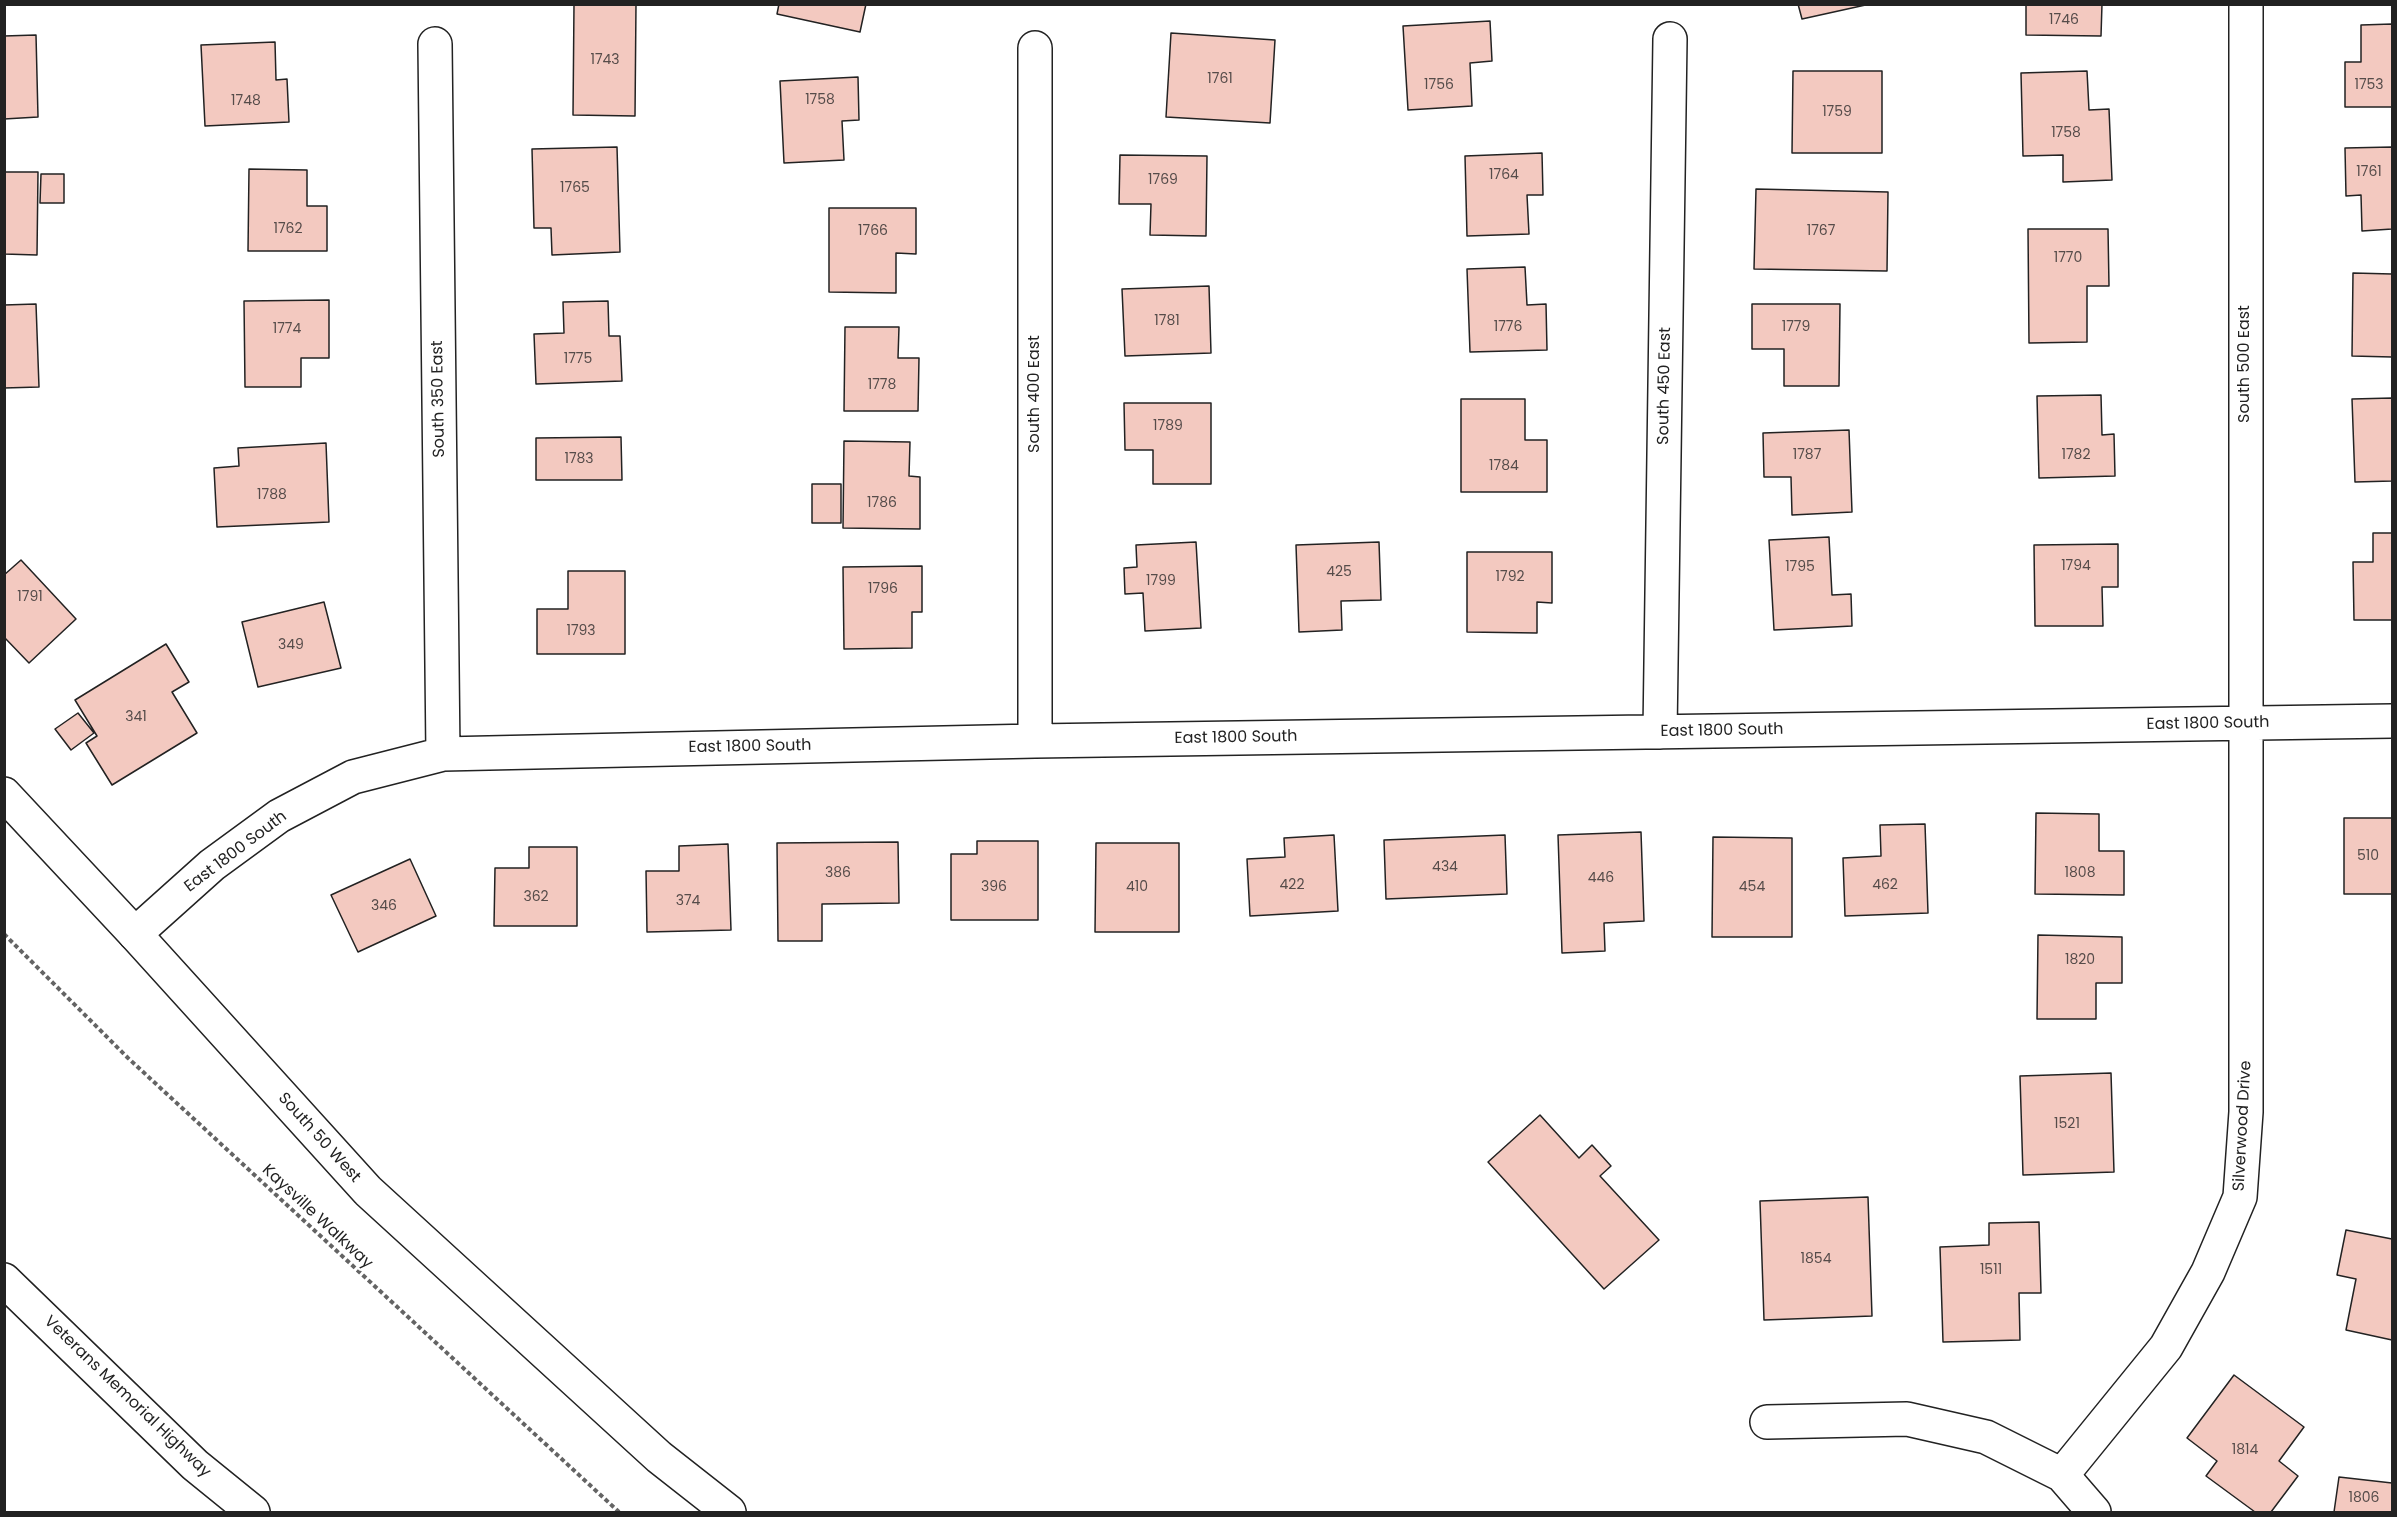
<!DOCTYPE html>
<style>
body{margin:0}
#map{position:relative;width:2397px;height:1517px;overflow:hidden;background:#fff;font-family:Poppins,sans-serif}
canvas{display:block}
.frame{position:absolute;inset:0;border:6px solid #222;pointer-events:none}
</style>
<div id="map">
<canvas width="2397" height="1517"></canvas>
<div class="frame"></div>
</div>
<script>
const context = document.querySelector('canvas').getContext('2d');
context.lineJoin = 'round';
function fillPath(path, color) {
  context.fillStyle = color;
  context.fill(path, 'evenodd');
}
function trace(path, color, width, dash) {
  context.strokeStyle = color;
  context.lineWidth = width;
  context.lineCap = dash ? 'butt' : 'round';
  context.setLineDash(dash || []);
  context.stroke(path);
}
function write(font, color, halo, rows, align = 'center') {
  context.font = font + ' Poppins,sans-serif';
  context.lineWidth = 4.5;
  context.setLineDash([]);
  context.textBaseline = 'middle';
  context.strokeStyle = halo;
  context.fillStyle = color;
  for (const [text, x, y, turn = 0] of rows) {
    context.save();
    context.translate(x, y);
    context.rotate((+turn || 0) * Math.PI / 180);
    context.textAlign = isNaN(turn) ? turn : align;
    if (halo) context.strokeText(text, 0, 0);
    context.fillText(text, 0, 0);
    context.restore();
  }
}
const building = new Path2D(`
 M574 4H636L635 116 573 115Z
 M779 4H866L860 32 777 14Z
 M1798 4H1870L1802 19Z
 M2026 4H2102L2101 36 2026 35Z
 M1490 21 1492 61 1470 63 1472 106 1408 110 1403 26Z
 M2392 24V107H2345V62H2361V25Z
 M1171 33 1275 40 1270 123 1166 117Z
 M36 35 38 117 4 119V36Z
 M275 42 276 80 287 79 289 122 205 126 201 45Z
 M1793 71H1882V153H1792Z
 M2087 71 2089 110 2109 109 2112 180 2063 182V155L2023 156 2021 73Z
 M858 77 859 120 842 121 844 160 784 163 780 81Z
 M617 147 620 252 552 255 551 228H534L532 149Z
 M2392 147V229L2362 231 2361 195 2346 196 2345 148Z
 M1542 153 1543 195H1527L1529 234 1467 236 1465 156Z
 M1120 155 1207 156 1206 236 1150 235 1151 204H1119Z
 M249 169 307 170V206H327V251H248Z
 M4 172H38L37 255 4 254Z
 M41 174H64V203H40Z
 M1756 189 1888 192 1887 271 1754 269Z
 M829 208H916V254L896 253V293L829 292Z
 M2028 229H2108L2109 286H2087V342L2029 343Z
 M1525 267 1527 305 1546 304 1547 350 1470 352 1467 269Z
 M2353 273 2392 274V357L2352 356Z
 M1209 286 1211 353 1125 356 1122 289Z
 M329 300V358H301V387H245L244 301Z
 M608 301 609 336H620L622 381 536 384 534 334 564 333 563 302Z
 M36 304 39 387 4 388V305Z
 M1752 304H1840L1839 386H1784V349H1752Z
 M845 327H899L898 358H919L918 411H844Z
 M2101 395 2102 435 2114 434 2115 476 2039 478 2037 396Z
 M2392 398V481L2355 482 2352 399Z
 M1461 399H1525V440H1547V492H1461Z
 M1124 403H1211V484H1153V450H1125Z
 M1849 430 1852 512 1792 515 1791 477H1764L1763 433Z
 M621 437 622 480H536V438Z
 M844 441 910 442 909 476 920 477V529L843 528Z
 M326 443 329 522 217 527 214 468 239 466 238 448Z
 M812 484H841V523H812Z
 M2373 533H2392V620H2354L2353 562H2373Z
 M1829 537 1832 595 1851 594 1852 626 1774 630 1769 540Z
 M1196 542 1201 628 1145 631 1143 593 1125 594 1124 568 1137 567 1136 545Z
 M1379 542 1381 600 1341 601 1342 630 1299 632 1296 545Z
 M2118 544V587H2102L2103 626H2035L2034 545Z
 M1467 552H1552V603L1537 602V633L1467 632Z
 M21 560 76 619 29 663 4 637V575Z
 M922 566V612H912V648L844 649 843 567Z
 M568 571H625V654H537V609H568Z
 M324 602 341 668 258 687 242 622Z
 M166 644 189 682 172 692 197 733 112 785 86 743 97 736 75 700Z
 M78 713 94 733 71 750 55 729Z
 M2036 813 2099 814V851H2124V895L2035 894Z
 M2344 818H2392V894H2344Z
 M1925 824 1928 913 1845 916 1843 858 1881 856 1880 825Z
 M1641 832 1644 921 1604 923 1605 951 1562 953 1558 835Z
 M1334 835 1338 911 1250 916 1247 859 1285 857 1284 838Z
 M1505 835 1507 894 1386 899 1384 840Z
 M1713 837 1792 838V937H1712Z
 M977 841H1038V920H951V854H977Z
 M898 842 899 903 822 904V941H778L777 843Z
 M1096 843H1179V932H1095Z
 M728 844 731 930 647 932 646 871H679V846Z
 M529 847H577V926H494L495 868H529Z
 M410 859 436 916 358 952 331 895Z
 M2038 935 2122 937V983H2096V1019H2037Z
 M2111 1073 2114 1172 2023 1175 2020 1076Z
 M1540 1115 1579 1158 1592 1145 1611 1166 1600 1176 1659 1240 1604 1289 1488 1162Z
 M1868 1197 1872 1316 1764 1320 1760 1201Z
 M2039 1222 2041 1293H2019L2020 1340 1943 1342 1940 1247 1989 1245V1223Z
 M2346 1230 2392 1239V1340L2346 1330 2356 1279 2337 1275Z
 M2234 1375 2304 1427 2279 1461 2298 1476 2271 1512H2255L2206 1476 2217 1461 2187 1438Z
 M2339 1477 2392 1483V1512H2334Z`);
fillPath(building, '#f3c9c0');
trace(building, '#222', 1.5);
const street = new Path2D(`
 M435 44 443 754
 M1660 732 1670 39
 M1035 741V48
 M135 934 212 865 279 816 353 777 443 754 1035 741 2392 721
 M1767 1422 1907 1419 1986 1437 2062 1475 2094 1512
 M2062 1475 2166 1347 2208 1272 2240 1197 2246 1112V4`);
const secondary = new Path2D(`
 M4 794 135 934 368 1191 659 1457 729 1512`);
const highway = new Path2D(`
 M4 1280 195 1465 253 1512`);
trace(street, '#222', 36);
trace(secondary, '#222', 36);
trace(highway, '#222', 36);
trace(new Path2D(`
 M4 934 128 1058 619 1512`), '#646464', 4, [4.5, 3]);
trace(street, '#fff', 33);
trace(secondary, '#fff', 33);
trace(highway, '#fff', 33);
write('14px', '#564c4a', null, [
 ["1746",2064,20],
 ["1743",605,60],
 ["1761",1220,79],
 ["1756",1439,85],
 ["1753",2369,85],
 ["1758",820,100],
 ["1748",246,101],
 ["1759",1837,112],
 ["1758",2066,133],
 ["1761",2369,172],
 ["1764",1504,175],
 ["1769",1163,180],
 ["1765",575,188],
 ["1762",288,229],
 ["1766",873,231],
 ["1767",1821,231],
 ["1770",2068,258],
 ["1781",1167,321],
 ["1776",1508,327],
 ["1779",1796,327],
 ["1774",287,329],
 ["1775",578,359],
 ["1778",882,385],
 ["1789",1168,426],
 ["1787",1807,455],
 ["1782",2076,455],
 ["1783",579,459],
 ["1784",1504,466],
 ["1788",272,495],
 ["1786",882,503],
 ["1794",2076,566],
 ["1795",1800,567],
 ["425",1339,572],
 ["1792",1510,577],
 ["1799",1161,581],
 ["1796",883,589],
 ["1791",30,597],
 ["1793",581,631],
 ["349",291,645],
 ["341",136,717],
 ["510",2368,856],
 ["434",1445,867],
 ["386",838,873],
 ["1808",2080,873],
 ["446",1601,878],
 ["422",1292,885],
 ["462",1885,885],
 ["396",994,887],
 ["410",1137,887],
 ["454",1752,887],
 ["362",536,897],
 ["374",688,901],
 ["346",384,906],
 ["1820",2080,960],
 ["1521",2067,1124],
 ["1854",1816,1259],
 ["1511",1991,1270],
 ["1814",2245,1450],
 ["1806",2364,1498]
]);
write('16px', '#222', '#fff', [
 ["South 500 East",2245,364,-90],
 ["South 450 East",1665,386,-89],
 ["South 400 East",1035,394,-90],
 ["South 350 East",439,399,-91],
 ["East 1800 South",2208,724,-1],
 ["East 1800 South",1722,731,-1],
 ["East 1800 South",1236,738,-1],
 ["East 1800 South",750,747,-1],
 ["East 1800 South",236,852,-37],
 ["Silverwood Drive",2243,1126,-87],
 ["South 50 West",319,1138,48],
 ["Kaysville Walkway",317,1217,43],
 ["Veterans Memorial Highway",127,1397,44]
]);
</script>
